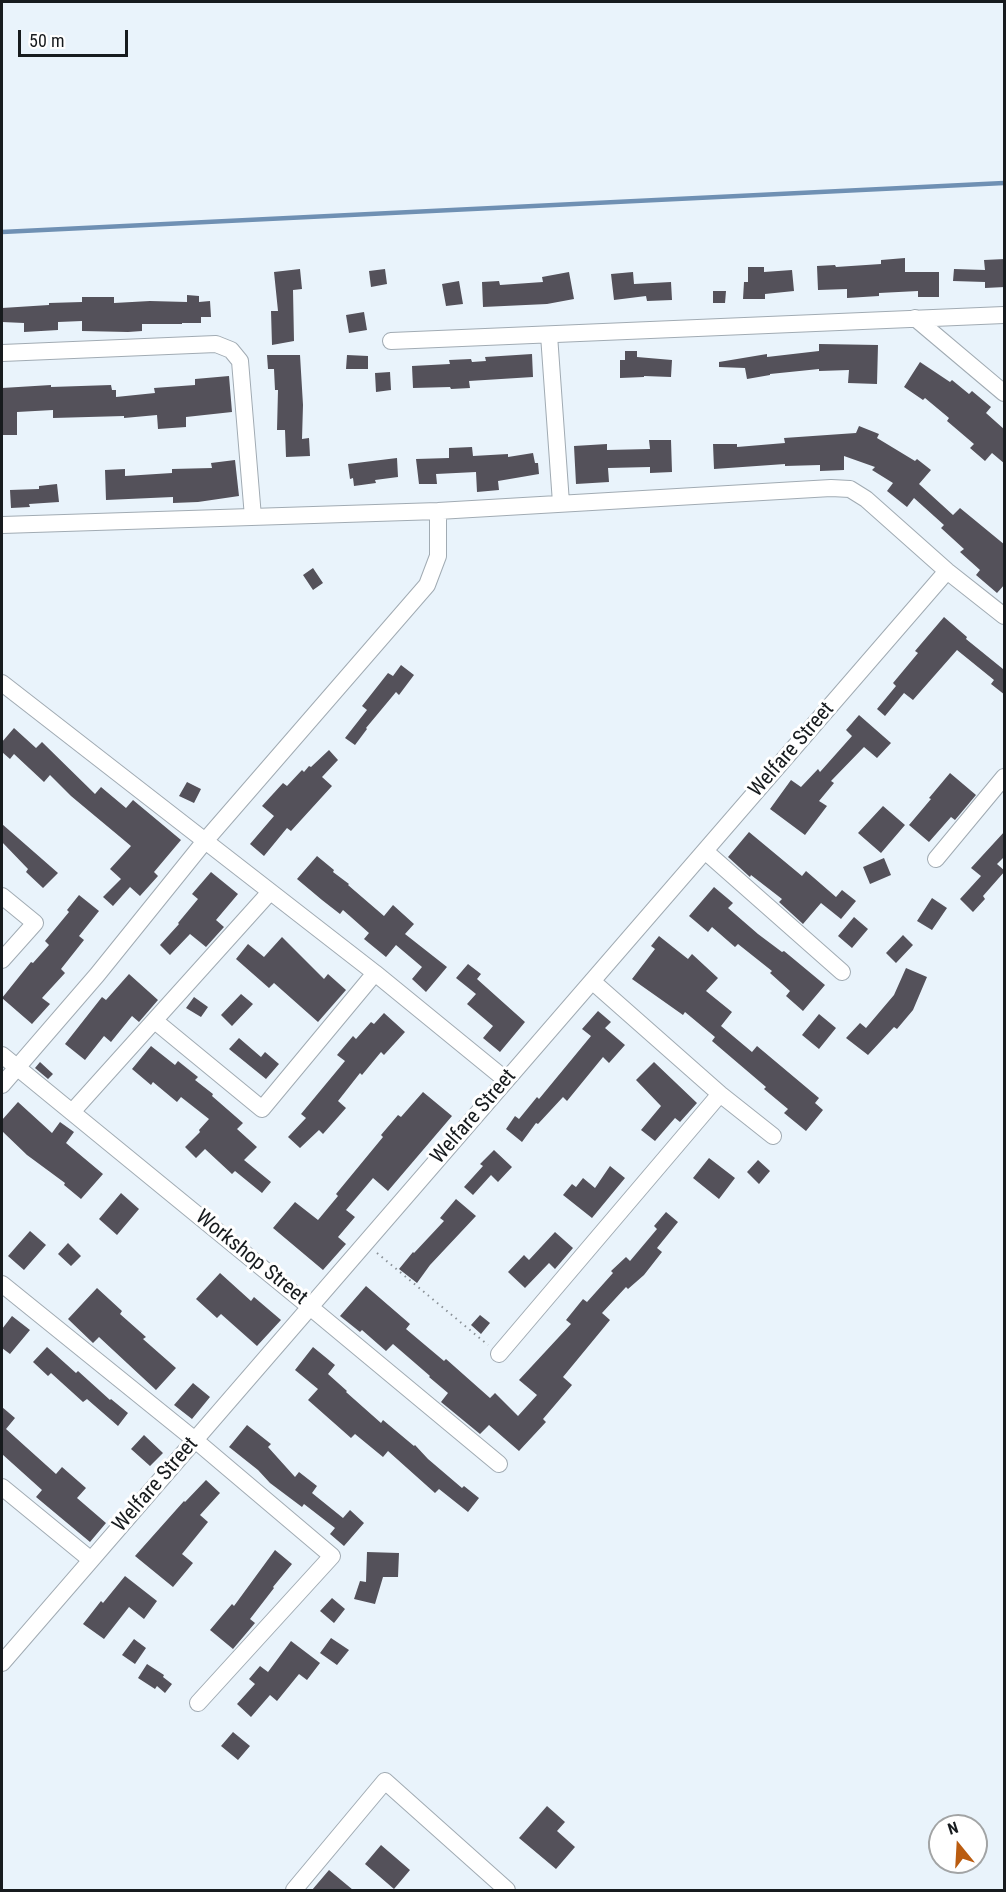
<!DOCTYPE html>
<style>
body{margin:0}
#map{position:relative;width:1006px;height:1892px;overflow:hidden;background:#e9f3fb;font-family:"Roboto Condensed",sans-serif}
canvas{display:block}
.frame{position:absolute;inset:0;border:3px solid #171b1e;pointer-events:none}
.north{position:absolute;left:928px;top:1814px;width:60px;height:60px;box-sizing:border-box;background:#fff;border:2px solid #a2a4a5;border-radius:50%;rotate:342deg;font-size:16px;font-weight:700;line-height:24px;text-align:center;color:#171b1e}
.north::after{content:'';display:block;margin:auto;width:21px;height:27px;background:#ba5c10;clip-path:polygon(50% 0,100% 100%,50% 72%,0 100%)}
.scale{position:absolute;left:18px;top:30px;width:110px;height:27px;box-sizing:border-box;border:3px solid #171b1e;border-top:0;padding-left:8px;font-size:18px;line-height:21px;white-space:nowrap;color:#171b1e;-webkit-text-stroke:4px #fff;paint-order:stroke}
</style>
<div id="map">
<canvas width="1006" height="1892"></canvas>
<div class="frame"></div>
<div class="north">N</div>
<div class="scale">50 m</div>
</div>
<script>
const context = document.querySelector('canvas').getContext('2d');
context.lineJoin = 'round';
function trace(path, color, width, dash) {
  context.strokeStyle = color;
  context.lineWidth = width;
  context.lineCap = dash ? 'butt' : 'round';
  context.setLineDash(dash || []);
  context.stroke(path);
}
function fillPath(path, color) {
  context.fillStyle = color;
  context.fill(path, 'evenodd');
}
function write(font, color, halo, rows, align = 'center') {
  context.font = font + ' "Roboto Condensed",sans-serif';
  context.lineWidth = 6;
  context.setLineDash([]);
  context.textBaseline = 'middle';
  context.strokeStyle = halo;
  context.fillStyle = color;
  for (const [text, x, y, turn = 0] of rows) {
    context.save();
    context.translate(x, y);
    context.rotate((+turn || 0) * Math.PI / 180);
    context.textAlign = isNaN(turn) ? turn : align;
    if (halo) context.strokeText(text, 0, 0);
    context.fillText(text, 0, 0);
    context.restore();
  }
}
trace(new Path2D(`
 M2 232 1004 183`), '#6f90b3', 4.5);
fillPath(new Path2D(`
 M905 258V272H939V297H918V291L879 293V296L847 298V289L818 290 817 266 835 265 836 267 881 264V260Z
 M1005 259V287L985 288V282L953 281 954 269 985 270 984 260Z
 M748 267H764V272L792 270 794 291 765 294V299H743L744 282H748Z
 M300 269 302 289 293 290 294 341 272 345 271 311H278L274 272Z
 M385 269 387 284 371 287 369 271Z
 M569 272 574 299 547 304 483 307 482 282 499 281 500 285 543 282 542 277Z
 M633 272 634 284 671 282 672 300 647 301 646 296 614 300 611 274Z
 M459 281 463 304 446 306 442 284Z
 M713 291H726L725 303H713Z
 M187 295 199 296V302L210 301 211 317H201V323H182V324H142V331L128 332 82 331V321L58 322V330L24 332V323L2 322V308L49 305V303L82 302V297H114V303L150 301 187 302Z
 M364 312 367 330 349 333 346 315Z
 M819 344 878 345 877 384 848 383 849 370 819 371V369L770 374V375L747 379 745 368 719 367V362L767 354V357L819 351Z
 M625 351H637V357L672 360 671 377 644 376V377L620 378V360H625Z
 M532 354 533 377 469 381 470 388 451 389 450 387 413 388 412 366 450 364 449 360 471 359 472 362 486 361 485 357Z
 M267 355H300L303 405 302 439 309 438 310 456 286 457 285 430H277L278 390H275L274 369H268Z
 M347 355 368 356V369H346Z
 M920 362 950 382 952 380 969 394 972 391 991 407 986 413 1005 430V464L992 453 985 461 970 448 974 444 947 421 949 418 925 398 923 400 904 387Z
 M390 372 391 390 376 392 375 373Z
 M229 376 232 412 186 417V427L158 429 157 415 124 418V416L53 418V410L17 412V435H2V388L51 385V387L111 385 112 390H116V397L155 393 154 388 195 385V379Z
 M859 426 879 434 877 438 915 461 917 459 931 470 919 484 953 515 960 508 1005 545V584L997 593 976 575 980 570 960 552 964 549 941 528 944 525 914 498 907 507 887 491 893 483 872 470 875 467 844 456V470L820 471V465L785 466V464L714 469 713 444H737V447L785 443 784 438 856 433Z
 M649 440H671L672 472 650 473V467L608 468 609 482 576 484 574 446 607 444V450L650 449Z
 M472 447 473 456 508 454V457L533 453 535 463H538L539 474 498 481 499 490 477 492 476 472 436 474 437 484H419L416 459 449 458V448Z
 M397 458 398 477 375 480 376 483 354 486 353 478 350 479 348 464Z
 M235 460 239 496 198 502 173 503V497L106 500 105 470 125 469V476L172 473V469L212 468 211 463Z
 M57 484 59 502 29 504 30 507 11 508 10 490 39 489V486Z
 M313 568 323 583 313 590 303 575Z
 M944 617 967 637 966 639 1003 669 1005 667V695L991 684 994 680 957 650 913 700 904 693 885 716 877 709 896 686 893 683 918 653 915 651Z
 M401 665 414 675 399 695 396 692 366 728 367 729 355 745 345 738 367 710 362 706 388 673 393 676Z
 M859 715 891 743 877 758 864 747 831 781 834 783 819 801 827 806 805 835 770 809 791 780 801 787 818 769 820 772 852 736 846 730Z
 M14 728 36 748 42 742 95 794 101 787 126 808 133 800 181 840 154 872 158 876 140 896 130 887 113 906 103 897 121 879 110 869 131 846 71 796 50 775 44 782 14 754 10 759 2 752V742Z
 M329 750 338 760 322 777 332 786 291 831 287 828 264 856 250 844 274 816 262 806 283 783 287 786 302 770 304 772 309 766 311 767Z
 M950 773 976 795 955 820 951 817 929 842 909 825 931 799 929 798Z
 M187 782 201 789 194 803 179 796Z
 M883 806 905 825 881 853 858 833Z
 M2 824 58 873 43 888 26 872 28 869 2 842Z
 M1005 831V856L997 864 1005 871 983 896 985 899 973 912 960 899 981 876 971 868Z
 M749 832 802 876 806 871 836 897 842 890 856 901 841 919 821 903 803 924 779 902 782 899 751 875 750 877 728 857Z
 M317 856 334 870 333 872 349 884 348 885 384 916 393 905 414 924 405 934 447 967 426 992 412 979 422 967 396 945 386 957 364 939 369 933 343 910 340 914 322 900 297 879Z
 M884 858 891 875 870 884 863 867Z
 M211 872 238 894 216 920 224 927 206 947 190 934 170 955 160 945 179 924 178 923 198 899 192 894Z
 M714 887 733 903 728 908 758 934 782 952 784 951 825 985 803 1011 786 996 790 991 770 973 772 971 738 944 735 947 712 927 708 932 689 916Z
 M79 895 99 911 79 936 84 940 61 969 65 973 42 998 50 1004 32 1024 2 998 31 962 33 963 49 945 45 941 69 912 67 910Z
 M932 898 947 908 932 930 917 921Z
 M854 917 868 929 852 948 838 936Z
 M903 935 913 945 896 963 886 953Z
 M659 936 688 959 692 954 718 978 706 991 732 1012 721 1026 752 1052 757 1046 819 1098 815 1103 823 1110 806 1131 784 1113 788 1109 764 1089 766 1087 712 1041 715 1037 685 1012 683 1015 632 979 655 949 651 946Z
 M282 937 324 979 328 974 346 990 318 1022 274 983 269 988 236 959 248 944 264 957Z
 M468 964 481 974 477 979 525 1022 500 1052 483 1038 493 1026 467 1004 476 994 456 978Z
 M906 968 927 977 913 1010 897 1029 894 1027 868 1055 846 1038 860 1023 866 1028 894 995Z
 M129 974 158 1000 139 1022 132 1016 111 1042 104 1036 85 1060 65 1044 102 997 106 1000Z
 M241 994 253 1004 232 1026 221 1015Z
 M194 997 208 1007 201 1017 186 1008Z
 M598 1011 611 1022 605 1028 625 1045 609 1063 603 1057 567 1101 563 1097 538 1124 536 1123 522 1142 506 1129 515 1116 519 1119 537 1097 539 1099 591 1036 582 1029Z
 M384 1013 405 1032 384 1055 381 1052 362 1075 360 1073 338 1101 346 1108 323 1134 319 1130 300 1148 288 1137 306 1118 301 1114 345 1061 337 1055 353 1036 356 1039 371 1022 374 1024Z
 M819 1014 836 1028 819 1049 802 1035Z
 M239 1038 261 1057 265 1052 279 1064 266 1079 229 1049Z
 M151 1046 175 1065 178 1061 198 1077 195 1080 213 1094 212 1096 243 1123 237 1129 257 1147 244 1160 271 1182 262 1193 235 1171 232 1174 205 1149 196 1158 185 1147 200 1132 199 1130 209 1119 181 1097 177 1102 153 1082 151 1085 132 1069Z
 M40 1062 53 1074 48 1079 35 1068Z
 M654 1062 697 1103 680 1122 675 1118 655 1141 641 1130 661 1106 636 1080Z
 M423 1092 452 1116 388 1191 373 1178 346 1210 355 1217 338 1237 346 1244 323 1270 273 1228 295 1202 318 1220 338 1196 336 1194 383 1137 381 1135 398 1115 401 1117Z
 M18 1102 52 1133 60 1122 74 1132 66 1143 103 1174 81 1199 64 1185 65 1183 27 1155 2 1131V1120Z
 M494 1150 512 1167 498 1182 491 1175 473 1195 464 1187 483 1166 480 1164Z
 M709 1158 735 1178 719 1199 693 1178Z
 M758 1160 770 1171 759 1184 747 1172Z
 M610 1166 625 1178 592 1218 563 1195 572 1184 576 1187 583 1178 595 1188Z
 M121 1193 139 1209 117 1235 99 1219Z
 M456 1199 476 1216 430 1265 417 1283 399 1269 413 1252 414 1253 444 1221 440 1218Z
 M666 1212 678 1222 657 1248 662 1252 644 1275 628 1289 626 1287 602 1313 610 1320 563 1377 572 1385 543 1419 546 1422 519 1451 489 1425 480 1434 441 1402 448 1393 429 1377 430 1376 393 1344 386 1351 362 1330 360 1332 340 1316 366 1286 410 1324 406 1329 444 1361 446 1359 490 1398 495 1393 518 1416 537 1395 519 1380 571 1324 566 1320 583 1299 587 1302 613 1273 611 1271 626 1257 630 1261 657 1229 654 1226Z
 M30 1231 46 1245 24 1270 8 1256Z
 M555 1232 573 1248 555 1269 549 1263 525 1288 508 1272 524 1255 529 1260Z
 M68 1243 81 1256 71 1266 58 1254Z
 M220 1273 251 1301 254 1297 281 1320 257 1346 221 1314 217 1318 196 1299Z
 M97 1288 122 1311 120 1314 146 1337 143 1339 176 1368 156 1390 99 1337 93 1343 68 1319Z
 M480 1315 490 1323 481 1334 471 1325Z
 M12 1316 30 1330 10 1354 2 1348V1329Z
 M47 1347 76 1373 78 1371 110 1400 111 1399 128 1413 118 1426 87 1399 83 1402 51 1373 48 1376 33 1362Z
 M313 1347 335 1365 328 1374 347 1391 346 1392 381 1423 383 1420 414 1446 415 1445 428 1459 462 1488 464 1486 479 1498 468 1512 439 1489 435 1493 388 1451 383 1457 355 1434 351 1438 308 1400 318 1389 295 1370Z
 M193 1383 210 1397 192 1419 174 1405Z
 M2 1407 15 1418 6 1429 56 1474 62 1467 86 1488 77 1498 106 1523 90 1542 36 1497 42 1490 2 1454Z
 M247 1425 271 1444 268 1447 295 1477 299 1472 317 1486 312 1493 343 1518 350 1510 364 1523 344 1546 330 1534 335 1528 304 1504 302 1507 270 1483 258 1470 229 1447Z
 M144 1435 163 1453 150 1466 131 1449Z
 M206 1480 220 1493 200 1515 208 1522 182 1554 193 1563 173 1587 135 1556 184 1501 185 1502Z
 M275 1550 292 1564 273 1587 274 1588 250 1619 255 1623 233 1649 210 1630 232 1604 234 1606Z
 M367 1552 399 1553 398 1577H383L375 1604 354 1599 360 1581 366 1582Z
 M125 1576 157 1601 144 1619 129 1607 104 1639 83 1624 101 1601 103 1603Z
 M332 1598 345 1609 334 1623 320 1611Z
 M331 1638 349 1650 337 1665 320 1653Z
 M134 1639 146 1648 135 1664 122 1655Z
 M291 1641 320 1663 307 1680 299 1674 277 1701 270 1695 251 1717 237 1704 255 1684 249 1679 260 1666 268 1672Z
 M147 1664 164 1675 163 1677 172 1684 165 1693 157 1686 155 1689 138 1678Z
 M233 1732 250 1746 238 1760 221 1746Z
 M547 1806 565 1822 557 1831 575 1847 556 1869 519 1838Z
 M381 1845 410 1870 394 1889 365 1864Z
 M329 1870 353 1890H312Z`), '#54515a');
const minor = new Path2D(`
 M915 318 1004 393
 M549 335 561 503
 M391 341 1004 315
 M2 353 216 344 231 350 240 361 253 517
 M2 525 438 511 831 488 850 489 866 499 947 571 1004 616
 M2 683 375 973 506 1080
 M705 851 842 972
 M936 859 1004 777
 M2 896 35 923 2 960
 M592 981 720 1094 773 1136
 M155 1021 262 1109 375 973
 M2 1055 310 1307 499 1464
 M2 1085 97 975 205 841 427 585 438 556V511
 M72 1112 270 892
 M2 1284 195 1440 332 1556 198 1703
 M499 1354 720 1094
 M2 1487 91 1560
 M2 1663 947 571
 M294 1890 385 1781 507 1890`);
trace(minor, '#a1abb3', 18);
trace(new Path2D(`
 M377 1253 488 1345`), '#8a9197', 2, [1.5, 4.5]);
trace(minor, '#fff', 16);
write('21px', '#171b1e', '#fff', [
 ["Welfare Street",792,750,-49],
 ["Welfare Street",474,1117,-49],
 ["Workshop Street",251,1258,39],
 ["Welfare Street",156,1485,-49]
]);
</script>
